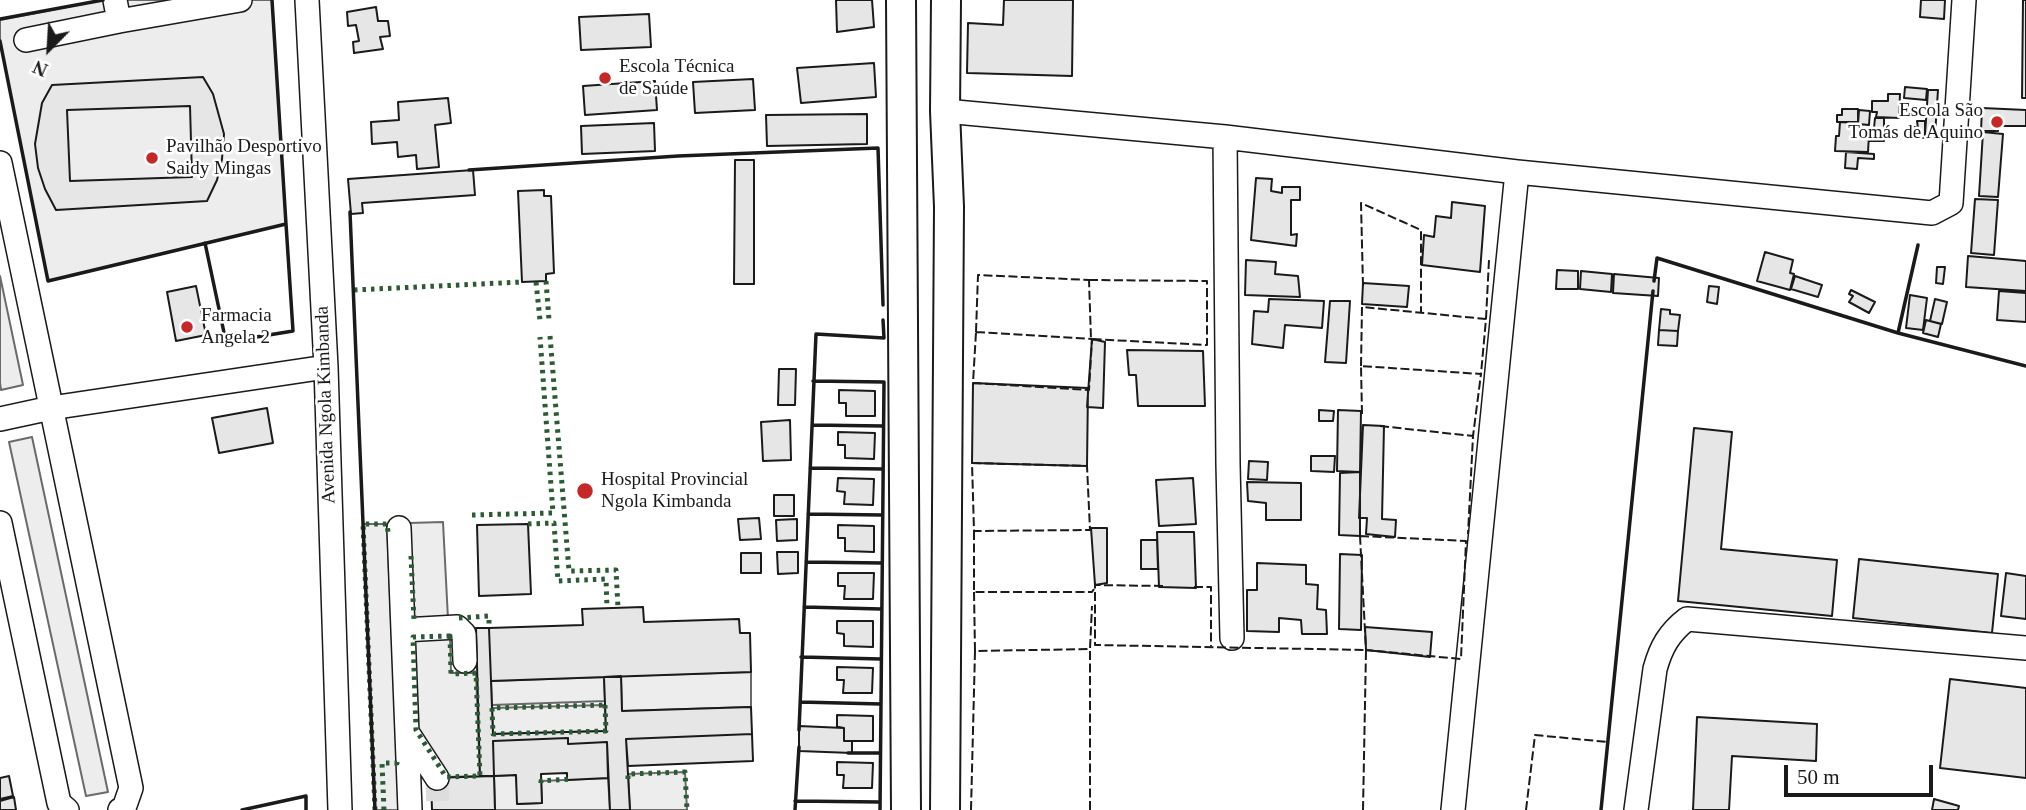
<!DOCTYPE html>
<meta charset="utf-8">
<style>
body{margin:0}
#map{position:relative;width:2026px;height:810px;overflow:hidden;background:#fff;font-family:Georgia,serif}
canvas{display:block}
.north{position:absolute;left:14px;top:14px;width:70px;height:70px;-webkit-text-stroke:5px #fff;paint-order:stroke;rotate:204deg;font-size:19px;font-weight:700;line-height:28px;text-align:center;color:#1a1a1a}
.north::after{content:'';display:block;margin:auto;width:24px;height:32px;background:#1a1a1a;clip-path:polygon(50% 0,100% 100%,50% 72%,0 100%)}
.scale{position:absolute;left:1784px;top:765px;width:149px;height:32px;box-sizing:border-box;border:4px solid #1a1a1a;border-top:0;padding-left:9px;font-size:21px;line-height:24px;white-space:nowrap;color:#1a1a1a;-webkit-text-stroke:5px #fff;paint-order:stroke}
</style>
<div id="map">
<canvas width="2026" height="810"></canvas>
<div class="north">N</div>
<div class="scale">50 m</div>
</div>
<script>
const context = document.querySelector('canvas').getContext('2d');
context.lineJoin = 'round';
function fillPath(path, color) {
  context.fillStyle = color;
  context.fill(path, 'evenodd');
}
function trace(path, color, width, dash) {
  context.strokeStyle = color;
  context.lineWidth = width;
  context.lineCap = dash ? 'butt' : 'round';
  context.setLineDash(dash || []);
  context.stroke(path);
}
function write(font, color, halo, rows, align = 'center') {
  context.font = font + ' Georgia,serif';
  context.lineWidth = 5;
  context.setLineDash([]);
  context.textBaseline = 'middle';
  context.strokeStyle = halo;
  context.fillStyle = color;
  for (const [text, x, y, turn = 0] of rows) {
    context.save();
    context.translate(x, y);
    context.rotate((+turn || 0) * Math.PI / 180);
    context.textAlign = isNaN(turn) ? turn : align;
    if (halo) context.strokeText(text, 0, 0);
    context.fillText(text, 0, 0);
    context.restore();
  }
}
const built = new Path2D(`
 M103 0H272L286 224 48 281 0 41V20Z
 M0 276 23 385 1 390 0 383Z
 M32 437 108 792 86 796 9 442Z
 M443 522 448 619 414 620 409 523Z
 M363 524H387L399 810H375Z
 M450 636 451 673H476L480 776 446 777 416 730 413 637Z
 M751 672V707L622 711 621 676Z
 M604 677 605 701 492 705 491 681Z
 M605 705 606 731 493 734 492 708Z
 M685 772 687 810H630L628 774Z
 M516 775 518 804 542 803 541 781 608 778 610 810H495L494 776Z`);
fillPath(built, '#ededed');
trace(built, '#6a6a6a', 2);
const building = new Path2D(`
 M836 0H872L874 27 837 32Z
 M1004 0H1073L1072 76 967 73 968 23 1003 25Z
 M1921 0H1945L1944 19 1920 17Z
 M2023 0H2026V98H2022Z
 M376 7 378 21H388L390 36 380 37 383 49 354 53 353 42 359 41 356 25 348 26 347 12Z
 M649 14 651 47 581 50 579 17Z
 M874 63 876 97 801 103 797 68Z
 M203 77 213 94 224 134 222 159 217 180 207 201 56 210 45 189 38 168 35 144 42 103 52 85ZM190 106 192 177 70 181 67 110Z
 M753 79 755 110 695 113 693 82Z
 M655 81 657 110 585 115 583 86Z
 M1905 87 1927 89 1926 100 1904 98Z
 M1928 90H1938L1935 135H1925Z
 M1888 94H1900L1899 118 1876 117 1877 112H1872V101H1888Z
 M448 98 451 123 435 125 439 167 417 169 416 155 398 157 397 142 372 144 371 122 399 120 398 102Z
 M1982 108 2026 110V126H1998V131H1981Z
 M1842 109H1858V122H1837V115H1842Z
 M1859 110 1870 111 1869 125 1858 124Z
 M867 114V144L767 146 766 115Z
 M1875 118H1884V141H1869V128H1874Z
 M1917 121H1925V138H1904V130H1910V126L1918 128Z
 M1840 122 1856 123 1855 134 1869 135 1868 152 1835 151 1836 136H1839Z
 M654 123 655 151 582 154 581 126Z
 M1983 132 2003 134 1998 197 1979 196Z
 M1846 152 1874 154V159L1858 158 1857 169 1845 168Z
 M735 160H754V284H734Z
 M473 170 475 195 362 203 363 213 351 214 348 179Z
 M1256 178 1272 179 1271 191 1282 193V187H1300V200H1291V235L1297 234 1296 246 1251 240Z
 M544 190V196H551L554 273 546 274V281L522 282 518 191Z
 M1975 199 1998 200 1994 255 1971 253Z
 M1452 202 1485 206 1480 272 1422 265 1424 235 1434 237 1436 216 1451 218Z
 M1765 252 1793 260 1790 273 1794 274 1790 290 1757 281Z
 M1968 256 2026 261V291L1966 287Z
 M1246 260 1276 262 1275 274 1298 276 1300 297 1245 295Z
 M1937 267H1945L1943 284 1936 283Z
 M1557 270 1578 271V289H1556Z
 M1581 271 1612 274 1611 292 1580 289Z
 M1614 274 1659 278 1658 296 1613 293Z
 M1795 276 1822 285 1818 297 1791 289Z
 M1363 283 1409 286 1407 307 1362 304Z
 M196 286 206 335 176 341 167 292Z
 M1709 286 1719 287 1717 304 1707 302Z
 M1851 290 1875 302 1869 313 1849 302 1853 296 1849 294Z
 M1999 291 2026 293V322L1997 320Z
 M1910 295 1927 298 1923 330 1906 328Z
 M1269 299 1324 301 1322 328 1285 325 1283 348 1252 344 1254 311 1268 312Z
 M1935 299 1947 302 1942 324 1930 321Z
 M1330 301H1350L1346 363 1325 362Z
 M1661 309 1670 310V314L1680 315 1678 331 1659 330Z
 M1926 320 1941 324 1938 337 1923 333Z
 M1659 330 1678 331 1677 346 1658 345Z
 M1092 339 1105 342 1103 408 1087 407Z
 M1127 350 1203 351 1205 406H1138L1136 375H1129Z
 M779 369H796L795 405H778Z
 M973 383 1088 388 1087 466 972 463Z
 M839 390 875 391V416H846V403H839Z
 M267 408 273 443 219 453 212 418Z
 M1319 410 1334 411 1333 421H1319Z
 M1338 410 1361 411 1360 472 1337 471Z
 M790 420 791 460 763 461 761 422Z
 M1363 425 1384 426 1382 519 1396 520 1395 537 1366 534 1367 518H1359Z
 M1694 428 1732 432 1721 549 1837 560 1832 616 1678 601Z
 M838 432 875 433 874 459 845 458V445H838Z
 M1311 456H1335L1334 472 1311 471Z
 M1249 461 1268 462 1267 480 1248 479Z
 M1360 472V536L1339 535 1340 473Z
 M838 478 874 479 873 505 844 504 845 492 837 491Z
 M1193 478 1196 524 1159 526 1156 480Z
 M1247 482 1301 483V520H1266V503L1248 501Z
 M774 495H794V516H774Z
 M759 518 761 539 740 540 738 519Z
 M797 519V540L777 541 776 520Z
 M528 524 531 594 479 596 477 525Z
 M838 525 874 526V552L845 551V538H838Z
 M1091 528H1107V583L1095 585Z
 M1157 532H1194L1196 588 1159 587Z
 M1141 540H1157L1158 569H1141Z
 M777 552H798V573L778 574Z
 M741 553H761V573H741Z
 M1340 554 1362 555 1361 630 1339 629Z
 M1859 559 1998 574 1992 633 1853 618Z
 M1257 563 1306 565V584L1318 585 1317 609 1326 610 1327 634H1302L1301 620 1279 618V632L1247 631V590H1257Z
 M838 573H874L873 599H844L845 586H838Z
 M2006 573 2026 576V619L2001 616Z
 M643 607 644 622 739 619 740 633H750L751 672 491 681 489 628 583 625 582 609Z
 M837 621H873V647L844 646V634L837 633Z
 M1365 627 1432 632 1430 657 1366 650Z
 M476 628H489L493 734 606 731 604 677 621 676 622 711 751 707 752 734 626 739 630 810H610L607 742 568 744V738L493 741 494 776H480Z
 M837 667 873 668 872 693H843L844 680H837Z
 M1950 679 2026 688V778L1940 768Z
 M837 715 873 716V741H844V728L837 727Z
 M1697 717 1817 724 1816 761 1732 756 1729 810H1693Z
 M799 726 844 728V741H852V753L799 751Z
 M752 734 753 761 628 766 626 739Z
 M568 738V744L607 742 608 778 567 780V773L541 774 542 803 517 804 516 775 494 776 493 741Z
 M837 762 873 763 872 788H843L844 775H837Z
 M9 776 13 796 0 799V778Z
 M494 776 495 810H432L431 778Z
 M14 797 16 810H0V801Z
 M1934 799 1959 806 1958 810H1932Z`);
fillPath(building, '#e6e6e6');
trace(building, '#1a1a1a', 2);
trace(new Path2D(`
 M437 778 438 810`), '#ddd', 23, [23, 11]);
const minor = new Path2D(`
 M115 0 119 21 240 0
 M307 0 326 367 340 810
 M26 40 119 21
 M945 111 1225 137 1517 172 1932 213 1951 203 1964 0
 M1225 137 1228 464 1232 638
 M0 163 131 788 124 808 120 810
 M0 419 51 408 326 367
 M0 523 59 803 67 810
 M399 528 410 810
 M403 630 457 627 464 634 465 661
 M407 732 437 778
 M1453 810 1517 172
 M1636 810 1655 669C1661 647 1669 633 1687 619L2026 648`);
const major = new Path2D(`
 M901 0 906 810
 M945 810 949 207 945 111 946 0`);
trace(minor, '#1a1a1a', 26);
trace(major, '#1a1a1a', 32);
trace(minor, '#fff', 23);
trace(major, '#fff', 28);
trace(new Path2D(`
 M546 281 549 320
 M536 282 540 320
 M354 290 522 282
 M550 336 569 571 616 570 618 608
 M472 515 553 513 540 337
 M528 524 554 523 558 581 606 579 607 608
 M411 556 414 620H417
 M459 618 489 616V628
 M450 636 451 674 476 673 480 776 446 777 416 730 413 637Z
 M605 705 606 731 493 734 492 708Z
 M628 779V774L685 772 687 810
 M541 783V781L571 779
 M375 810 363 524H387L388 532
 M384 810 382 763H397V758`), '#2b5a34', 5, [3.5, 5]);
trace(new Path2D(`
 M1089 280 1207 281V345L1091 339Z
 M1363 286 1361 203 1421 230V312
 M1486 319 1489 260
 M976 332 1092 339 1089 390 973 383Z
 M976 332 978 275 1089 280
 M1361 366 1362 307 1486 319 1481 374
 M1362 414 1361 366 1481 374 1473 436
 M1380 426 1473 436 1468 534
 M972 463 1087 466 1090 530 974 531Z
 M974 531V592H1092L1094 589
 M1360 536 1466 541 1461 659 1366 650Z
 M1163 586 1095 585V645L1366 650 1363 810
 M1194 587H1211V646
 M974 592 975 651 1090 649 1092 606
 M971 810 975 651
 M1090 810V649
 M1526 810 1535 735 1608 742`), '#1a1a1a', 2, [9, 3.5]);
trace(new Path2D(`
 M0 19 103 0
 M0 41 48 281 286 224 272 0
 M469 170 678 156 878 148 883 305
 M350 212 375 810
 M205 243 226 342 293 331 286 224
 M1654 281 1657 258 1898 333 2026 366
 M1898 333 1918 245
 M813 381 884 382 880 810
 M812 425 883 426
 M810 468 883 469
 M808 514 882 515
 M806 562 882 563
 M804 607 881 609
 M801 657 881 659
 M800 702 881 704
 M799 730 816 334 884 338 883 320
 M848 753H880
 M795 801 880 802
 M242 810 306 796V810
 M795 810 799 747
 M1601 810 1653 291`), '#1a1a1a', 3.5);
for (const [x, y, r, color] of [
 [605,78,7,"#c62828"],
 [1997,122,7,"#c62828"],
 [152,158,7,"#c62828"],
 [187,327,7,"#c62828"],
 [585,491,9,"#c62828"]
]) {
  const dot = new Path2D();
  dot.arc(x, y, r, 0, 2 * Math.PI);
  context.fillStyle = color;
  context.fill(dot);
  trace(dot, '#fff', 2.5);
}
write('19px', '#1a1a1a', '#fff', [
 ["Escola Técnica",619,67],
 ["de Saúde",619,89],
 ["Escola São",1983,111,"right"],
 ["Tomás de Aquino",1983,133,"right"],
 ["Pavilhão Desportivo",166,147],
 ["Saidy Mingas",166,169],
 ["Farmacia",201,316],
 ["Angela 2",201,338],
 ["Hospital Provincial",601,480],
 ["Ngola Kimbanda",601,502]
], 'left');
write('19px', '#1a1a1a', '#fff', [
 ["Avenida Ngola Kimbanda",326,405,-92]
]);
</script>
